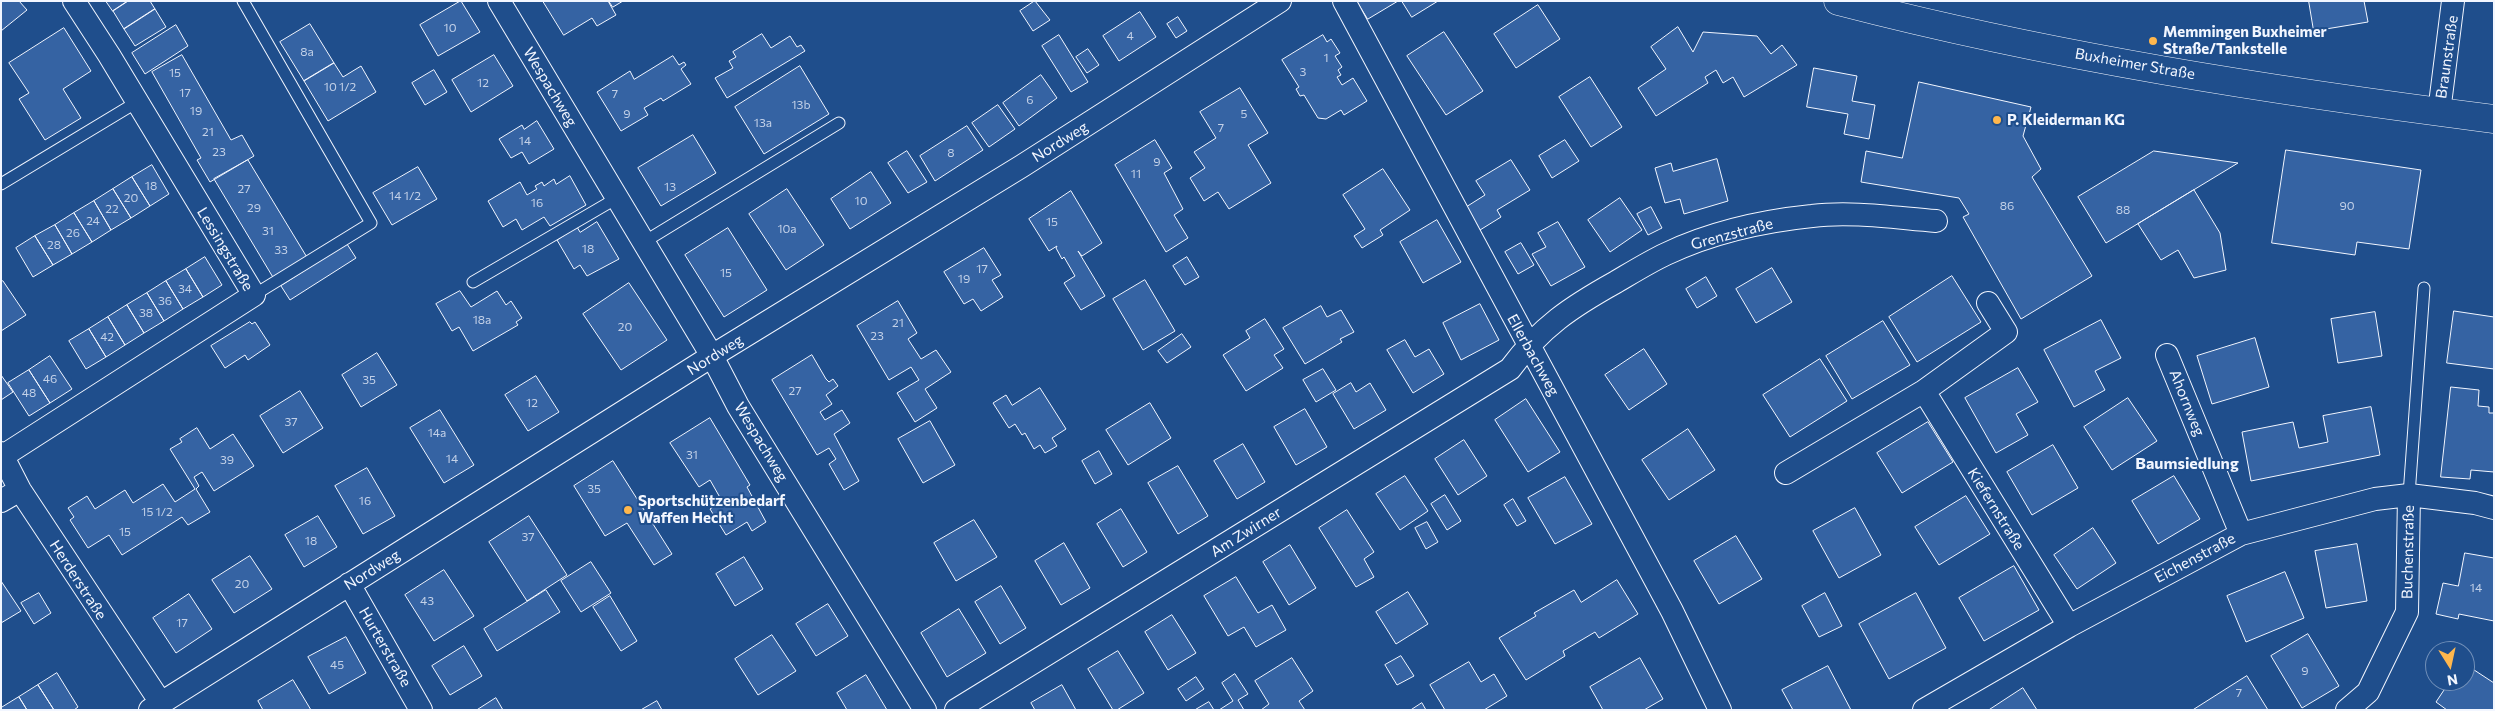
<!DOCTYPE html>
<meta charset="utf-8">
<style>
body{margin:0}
#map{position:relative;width:2495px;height:711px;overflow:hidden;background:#1f4e8c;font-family:Commissioner,sans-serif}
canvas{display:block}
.frame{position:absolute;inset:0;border:2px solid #f2f6ff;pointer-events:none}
.north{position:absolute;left:2425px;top:641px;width:50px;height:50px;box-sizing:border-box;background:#1f4e8c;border:1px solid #7391ba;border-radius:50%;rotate:170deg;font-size:14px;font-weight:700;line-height:20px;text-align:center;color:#f2f6ff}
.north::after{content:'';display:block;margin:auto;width:18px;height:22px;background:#ffb74d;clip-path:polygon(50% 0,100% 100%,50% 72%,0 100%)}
</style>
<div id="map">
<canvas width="2495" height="711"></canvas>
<div class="frame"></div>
<div class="north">N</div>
</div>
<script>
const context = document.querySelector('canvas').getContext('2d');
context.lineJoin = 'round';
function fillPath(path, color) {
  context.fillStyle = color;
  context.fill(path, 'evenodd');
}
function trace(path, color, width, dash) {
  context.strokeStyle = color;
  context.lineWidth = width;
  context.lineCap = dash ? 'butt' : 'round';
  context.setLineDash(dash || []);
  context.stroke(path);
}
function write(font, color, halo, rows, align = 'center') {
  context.font = font + ' Commissioner,sans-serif';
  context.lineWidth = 4;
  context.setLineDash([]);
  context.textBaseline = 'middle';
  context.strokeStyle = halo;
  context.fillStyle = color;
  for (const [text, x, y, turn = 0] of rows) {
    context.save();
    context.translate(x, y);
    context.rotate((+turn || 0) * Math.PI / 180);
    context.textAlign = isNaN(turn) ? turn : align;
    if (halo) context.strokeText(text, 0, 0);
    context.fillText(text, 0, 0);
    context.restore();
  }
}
const building = new Path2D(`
 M1 1H19L27 10 1 31Z
 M106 1H128L113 11Z
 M128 1H150L155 9 124 29 113 11Z
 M461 1 480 32 438 56 420 25Z
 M543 1H608L616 15 597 26 592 18 564 35Z
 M609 1H623L613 7Z
 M1035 1 1050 20 1033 31 1020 11Z
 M1357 1H1398L1368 19Z
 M1402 1H1438L1412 17Z
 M2309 1H2364L2368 22 2314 31Z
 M1538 5 1560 39 1516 68 1494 34Z
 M155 9 166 27 135 46 124 29Z
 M1140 12 1156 37 1119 61 1103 36Z
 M1178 17 1187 31 1176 38 1167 24Z
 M310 24 334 63 304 81 280 42Z
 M176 25 188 46 145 74 132 53Z
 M1678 27 1693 52 1703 32 1757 36 1771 54 1782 45 1797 65 1744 97 1733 77 1723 83 1716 70 1705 77 1708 83 1656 116 1638 88 1666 69 1651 47Z
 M64 28 91 71 63 89 81 118 45 140 19 99 29 93 9 63Z
 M1444 32 1483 91 1446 115 1407 56Z
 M762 34 771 48 790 36 797 47 801 45 805 51 727 98 715 78 733 68 729 61 736 57 733 52Z
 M1059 35 1088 82 1071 92 1042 46Z
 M1323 35 1327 42 1331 39 1340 53 1335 56 1342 67 1338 70 1341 75 1337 77 1342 85 1353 78 1367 101 1344 115 1341 110 1326 119 1318 118 1304 95 1300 96 1296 89 1299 87 1282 60Z
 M1088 49 1099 65 1087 73 1076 57Z
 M182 55 231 140 242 135 254 156 210 182 197 160 201 158 152 72Z
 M494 55 513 86 471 112 452 80Z
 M673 56 679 65 684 62 686 65 681 69 691 84 663 101 661 98 644 108 648 115 621 131 597 92 630 71 634 79Z
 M334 63 343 77 361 66 376 92 328 121 304 81Z
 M800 66 829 114 764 154 735 107Z
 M1814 68 1857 76 1852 101 1875 105 1869 139 1844 134 1848 114 1807 107Z
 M434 70 447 92 425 105 412 83Z
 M1041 75 1057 98 1019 126 1003 103Z
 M1590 77 1622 127 1591 147 1559 97Z
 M1919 82 2031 107 2023 136 2041 169 2032 177 2092 276 2021 319 1963 217 1969 214 1959 198 1861 182 1866 151 1902 158Z
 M1240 88 1268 133 1248 145 1271 183 1229 209 1218 192 1204 201 1190 178 1205 168 1194 152 1216 138 1200 112Z
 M998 105 1015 129 989 147 972 123Z
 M537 121 554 149 529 164 522 152 511 158 499 139 522 125 524 129Z
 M967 126 983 150 935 181 920 156Z
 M693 135 716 173 661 206 638 168Z
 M1155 140 1172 168 1164 173 1183 209 1174 215 1188 238 1166 252 1115 165Z
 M1565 140 1579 161 1552 178 1539 156Z
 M2286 150 2421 170 2409 249 2357 242 2355 255 2272 243Z
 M907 151 927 182 908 193 888 163Z
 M2154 151 2238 163 2106 243 2078 197Z
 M1717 159 1728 201 1684 214 1680 199 1665 203 1655 168 1671 163 1673 171Z
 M248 160 308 259 274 279 214 179Z
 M1511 160 1530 190 1497 210 1501 217 1480 230 1466 207 1485 195 1476 181Z
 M152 165 169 194 150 206 132 177Z
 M418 167 437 199 392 225 373 193Z
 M1383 169 1410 210 1380 230 1383 235 1362 248 1354 236 1365 229 1343 195Z
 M871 172 891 203 850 229 831 199Z
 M570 176 586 205 550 226 544 217 522 230 516 219 503 227 488 201 520 182 527 195 537 189 535 186 542 182 544 186 554 179 556 184Z
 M132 177 150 206 131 218 113 189Z
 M113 189 131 218 111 230 94 201Z
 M787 189 824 245 786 270 749 214Z
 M2194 190 2220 233 2226 270 2194 278 2178 250 2161 260 2138 224Z
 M1071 191 1102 243 1082 256 1078 251 1105 296 1081 310 1064 283 1075 276 1064 257 1062 259 1056 248 1057 246 1049 251 1029 219Z
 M1620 198 1642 230 1610 252 1588 220Z
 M94 201 111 230 92 242 74 213Z
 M1651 207 1662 228 1648 235 1637 214Z
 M74 213 92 242 72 254 55 225Z
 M1437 220 1461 262 1423 283 1400 242Z
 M597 222 619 259 587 276 580 265 574 269 557 240 577 227 580 232Z
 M1558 222 1585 267 1551 286 1532 254 1546 247 1538 233Z
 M55 225 72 254 53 265 35 236Z
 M728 228 767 290 724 317 685 255Z
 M35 236 53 265 33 277 16 248Z
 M1521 243 1534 265 1518 274 1505 252Z
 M347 244 356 258 290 300 281 286Z
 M984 248 1001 275 992 280 1003 297 981 311 973 299 964 304 944 272Z
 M205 257 222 285 203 297 186 269Z
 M1187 257 1199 277 1185 285 1173 266Z
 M1772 268 1792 302 1756 323 1736 289Z
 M186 269 203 297 183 309 166 281Z
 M1952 276 1981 322 1917 362 1889 317Z
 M1706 277 1717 296 1697 308 1686 289Z
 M1145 280 1175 331 1143 350 1113 299Z
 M3 281 26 315 1 331V282Z
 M166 281 183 309 164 321 147 293Z
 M629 283 667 340 621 370 583 314Z
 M460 291 471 307 497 291 506 305 511 301 522 318 516 322 518 325 473 351 459 327 452 331 436 304Z
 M147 293 164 321 144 333 127 305Z
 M898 301 917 333 908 339 921 359 936 350 951 372 925 389 937 408 915 422 897 393 919 380 911 367 889 380 857 326Z
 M1480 304 1499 340 1461 360 1443 323Z
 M127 305 144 333 125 345 108 317Z
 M1321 306 1327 317 1341 310 1354 332 1340 339 1342 342 1305 364 1283 328Z
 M2454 311 2494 317V369L2447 363Z
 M2375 312 2382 356 2338 363 2331 319Z
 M108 317 125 345 106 357 89 329Z
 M1265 319 1284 349 1274 355 1283 368 1246 391 1223 355 1250 338 1246 331Z
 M2101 320 2121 358 2095 371 2105 390 2074 407 2044 350Z
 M1883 321 1910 365 1852 399 1826 356Z
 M250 322 252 324 255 322 270 345 248 360 245 355 225 368 211 346Z
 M89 329 106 357 86 369 69 341Z
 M1182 334 1191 347 1167 363 1158 351Z
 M2255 338 2269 387 2212 404 2197 356Z
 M1405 340 1415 357 1429 349 1444 374 1413 393 1387 350Z
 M1644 349 1667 384 1629 410 1605 375Z
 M377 353 397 385 361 407 342 375Z
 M812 355 826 379 829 382 833 379 838 386 826 395 832 404 820 412 825 420 842 410 850 423 834 434 859 481 844 490 829 464 836 459 829 448 817 455 772 380Z
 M50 356 72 389 50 403 29 370Z
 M1820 359 1847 401 1790 437 1763 395Z
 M2018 368 2038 402 2016 414 2028 435 1996 453 1965 398Z
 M1323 369 1336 390 1316 402 1303 380Z
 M29 370 50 403 29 416 8 383Z
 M1 375 13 392 1 400Z
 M536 376 559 412 528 431 505 395Z
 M1351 383 1356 392 1370 383 1386 410 1354 429 1333 394Z
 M2451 387 2479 390 2478 406 2489 407V413H2494V472L2471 470 2470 479 2441 477Z
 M1040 388 1066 429 1052 438 1057 446 1045 453 1040 445 1034 449 1025 433 1022 435 1015 424 1009 428 993 403 1006 395 1012 405Z
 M300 391 323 428 283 453 260 416Z
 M2128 398 2157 441 2112 470 2084 427Z
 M1526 399 1560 452 1528 472 1495 420Z
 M1150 403 1171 438 1128 465 1106 430Z
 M2371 407 2380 455 2251 481 2242 432 2293 422 2299 448 2328 442 2323 416Z
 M1305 409 1327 447 1296 465 1274 427Z
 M440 410 474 465 444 483 410 428Z
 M710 418 750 485 747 487 766 522 752 531 747 522 726 535 710 509 722 501 710 480 699 487 670 443Z
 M930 421 955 465 923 483 898 439Z
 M1928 422 1953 462 1902 493 1877 453Z
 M197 428 210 449 233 434 254 466 214 491 202 472 194 477 199 486 196 489 210 512 188 525 182 517 122 555 109 535 88 548 70 520 74 517 68 508 87 496 95 509 125 490 133 503 163 484 175 502 195 489 170 449 182 442 180 439Z
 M1688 429 1715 470 1669 500 1642 460Z
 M1464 440 1487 476 1458 495 1435 459Z
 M1243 444 1265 482 1237 499 1214 461Z
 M2053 445 2078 488 2032 515 2007 472Z
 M1099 451 1112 474 1095 484 1082 461Z
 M613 461 672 554 654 565 627 523 605 536 574 486Z
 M1178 466 1208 516 1178 534 1148 483Z
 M367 468 395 516 363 534 335 486Z
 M1405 476 1428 511 1400 530 1376 494Z
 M2174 476 2200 519 2158 544 2132 501Z
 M1565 477 1592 524 1555 544 1528 498Z
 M1445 495 1461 521 1447 530 1431 504Z
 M1966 496 1990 534 1939 565 1915 527Z
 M1513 499 1526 521 1517 526 1504 505Z
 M1855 508 1881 555 1839 578 1813 531Z
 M1121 509 1147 552 1123 567 1097 524Z
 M1347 510 1374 552 1364 559 1374 577 1356 587 1319 528Z
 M318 516 337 547 304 567 285 535Z
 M529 516 567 575 527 601 489 542Z
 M974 520 997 557 956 581 934 543Z
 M1427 522 1438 542 1426 549 1415 528Z
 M2093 528 2116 563 2077 589 2054 555Z
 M1736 536 1762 579 1719 604 1694 561Z
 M1064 543 1090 588 1061 605 1035 561Z
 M2357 544 2367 601 2326 608 2315 551Z
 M1290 545 1316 588 1289 605 1263 562Z
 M2465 553 2494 558V621L2459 614 2458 619 2436 614 2443 583 2458 586Z
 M250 556 272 589 234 613 212 580Z
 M744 557 763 589 735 606 716 574Z
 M591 562 611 593 581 612 561 581Z
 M2014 566 2039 610 1984 641 1959 598Z
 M444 570 474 616 434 641 405 595Z
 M2285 572 2304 618 2246 642 2227 596Z
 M1236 577 1258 613 1272 605 1286 630 1256 647 1244 627 1228 636 1204 596Z
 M1617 580 1638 614 1599 638 1595 632 1563 651 1565 656 1526 680 1499 638 1536 616 1534 613 1574 590 1581 602Z
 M1 581 21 611 1 623Z
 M1001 586 1026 628 1000 644 975 602Z
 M546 590 560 612 497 651 484 629Z
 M1408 592 1428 624 1396 644 1376 612Z
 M39 593 51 613 34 624 21 603Z
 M1825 593 1842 626 1819 637 1802 606Z
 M1916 593 1946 648 1889 679 1859 624Z
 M189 594 212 629 176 653 153 618Z
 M610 596 637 641 621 651 593 607Z
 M828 604 848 636 816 656 796 624Z
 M959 609 986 653 947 677 921 633Z
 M1172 615 1196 653 1168 670 1145 632Z
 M2308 634 2339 686 2302 708 2271 656Z
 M772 635 796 671 758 695 735 659Z
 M346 637 366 673 329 694 308 657Z
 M464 646 482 676 450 695 432 666Z
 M1118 651 1144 693 1117 710H1113L1088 669Z
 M1401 656 1414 676 1397 685 1385 665Z
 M1292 658 1313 691 1299 701 1305 710H1261L1269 704 1255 681Z
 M1640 658 1663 699 1644 710H1603L1590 687Z
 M1469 662 1481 682 1494 674 1507 696 1484 710H1445L1430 685Z
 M2465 664 2494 683V710H2447L2436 702 2450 681H2465Z
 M1828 666 1851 710H1793L1782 690Z
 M57 673 78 707 74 710H54L38 685Z
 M1235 674 1248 694 1238 700 1244 710H1219L1233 701 1222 683Z
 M866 675 887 710H847L837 693Z
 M2247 676 2268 710H2193Z
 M1196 677 1204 689 1186 701 1178 689Z
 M293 680 311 710H263L258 701Z
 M38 685 54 710H27L19 697Z
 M1062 685 1076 710H1035L1031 703Z
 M2023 688 2037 710H1989Z
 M19 697 27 710H1V708Z
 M496 698 503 710H477Z
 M657 701 662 710H641Z
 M1209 702 1214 710H1195Z
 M1422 703 1426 710H1411Z`);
fillPath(building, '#3563a3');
trace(building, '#f2f6ff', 1);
const lane = new Path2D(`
 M243 1 371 223 254 295
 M1 184 137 102
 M644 242 839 123
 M473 282 617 198
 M2409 495 2424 288`);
const street = new Path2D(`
 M499 1 712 356 738 406 925 710
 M1344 1 1672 611 1720 710
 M2439 112 2453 1
 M2167 355 2241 534
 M1924 391 2069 626
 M1 453 20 490 161 703
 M3 456 254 295 109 55 74 1
 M1786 473 1924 391 2006 332 1988 303
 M1 501 20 490
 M349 584 421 710
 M150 710 712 356 1022 166 1280 1
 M956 710 1510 369C1541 327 1571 307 1616 282 1633 272 1649 262 1666 254 1710 233 1763 221 1812 216 1852 211 1896 218 1936 221
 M1924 710 2069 626 2241 534 2375 499 2409 495 2475 503 2494 508
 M2347 710 2368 692 2407 612 2409 495`);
const secondary = new Path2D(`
 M1838 1C2053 57 2274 91 2494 119`);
trace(lane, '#f2f6ff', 13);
trace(street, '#f2f6ff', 24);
trace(secondary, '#f2f6ff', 29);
trace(lane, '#1f4e8c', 11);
trace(street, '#1f4e8c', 22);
trace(secondary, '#1f4e8c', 28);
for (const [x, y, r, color] of [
 [2153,41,5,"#ffb74d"],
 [1997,120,5,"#ffb74d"],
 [628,510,5,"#ffb74d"]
]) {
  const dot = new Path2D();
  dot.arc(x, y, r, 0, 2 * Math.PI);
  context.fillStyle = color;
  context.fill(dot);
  trace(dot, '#1f4e8c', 2);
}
write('12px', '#c3d1e8', null, [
 ["10",450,28],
 ["4",1130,36],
 ["8a",307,52],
 ["1",1326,58],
 ["3",1303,72],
 ["15",175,73],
 ["12",483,83],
 ["10 1/2",340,87],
 ["17",185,93],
 ["7",615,94],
 ["6",1030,100],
 ["13b",801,105],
 ["19",196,111],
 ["9",627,114],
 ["5",1244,114],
 ["13a",763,123],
 ["7",1221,128],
 ["21",208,132],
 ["14",525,141],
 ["23",219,152],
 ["8",951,153],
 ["9",1157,162],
 ["11",1136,174],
 ["18",151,186],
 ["13",670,187],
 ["27",244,189],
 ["14 1/2",405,196],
 ["20",131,198],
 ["10",861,201],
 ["16",537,203],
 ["86",2007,206],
 ["90",2347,206],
 ["29",254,208],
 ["22",112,209],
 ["88",2123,210],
 ["24",93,221],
 ["15",1052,222],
 ["10a",787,229],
 ["31",268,231],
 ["26",73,233],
 ["28",54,245],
 ["18",588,249],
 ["33",281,250],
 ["17",982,269],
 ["15",726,273],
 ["19",964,279],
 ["34",185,289],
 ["36",165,301],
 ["38",146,313],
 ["18a",482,320],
 ["21",898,323],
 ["20",625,327],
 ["23",877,336],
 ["42",107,337],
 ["46",50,379],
 ["35",369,380],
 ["27",795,391],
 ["48",29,393],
 ["12",532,403],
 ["37",291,422],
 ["14a",437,433],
 ["31",692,455],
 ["14",452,459],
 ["39",227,460],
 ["35",594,489],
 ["16",365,501],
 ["15 1/2",157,512],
 ["15",125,532],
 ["37",528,537],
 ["18",311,541],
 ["20",242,584],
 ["14",2476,588],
 ["43",427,601],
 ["17",182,623],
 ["45",337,665],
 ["9",2305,671],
 ["7",2239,693]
]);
write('bold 15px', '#f2f6ff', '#1f4e8c', [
 ["Memmingen Buxheimer",2163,32],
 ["Straße/Tankstelle",2163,49],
 ["P. Kleiderman KG",2007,120],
 ["Sportschützenbedarf",638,501],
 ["Waffen Hecht",638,518]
], 'left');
write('15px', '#f2f6ff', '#1f4e8c', [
 ["Braunstraße",2447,57,-82],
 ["Buxheimer Straße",2135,64,10],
 ["Wespachweg",550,87,59],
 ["Nordweg",1060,142,-32],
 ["Grenzstraße",1732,234,-15],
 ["Lessingstraße",225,249,59],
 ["Nordweg",715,355,-32],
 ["Ellerbachweg",1533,355,61],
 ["Ahornweg",2187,403,68],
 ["Wespachweg",761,442,59],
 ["Kiefernstraße",1996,509,58],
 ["Am Zwirner",1246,532,-32],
 ["Buchenstraße",2408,552,-89],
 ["Eichenstraße",2195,558,-28],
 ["Nordweg",372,570,-32],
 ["Herderstraße",78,580,57],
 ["Hurterstraße",385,647,60]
]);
write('bold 16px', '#f2f6ff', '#1f4e8c', [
 ["Baumsiedlung",2187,464]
]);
</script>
